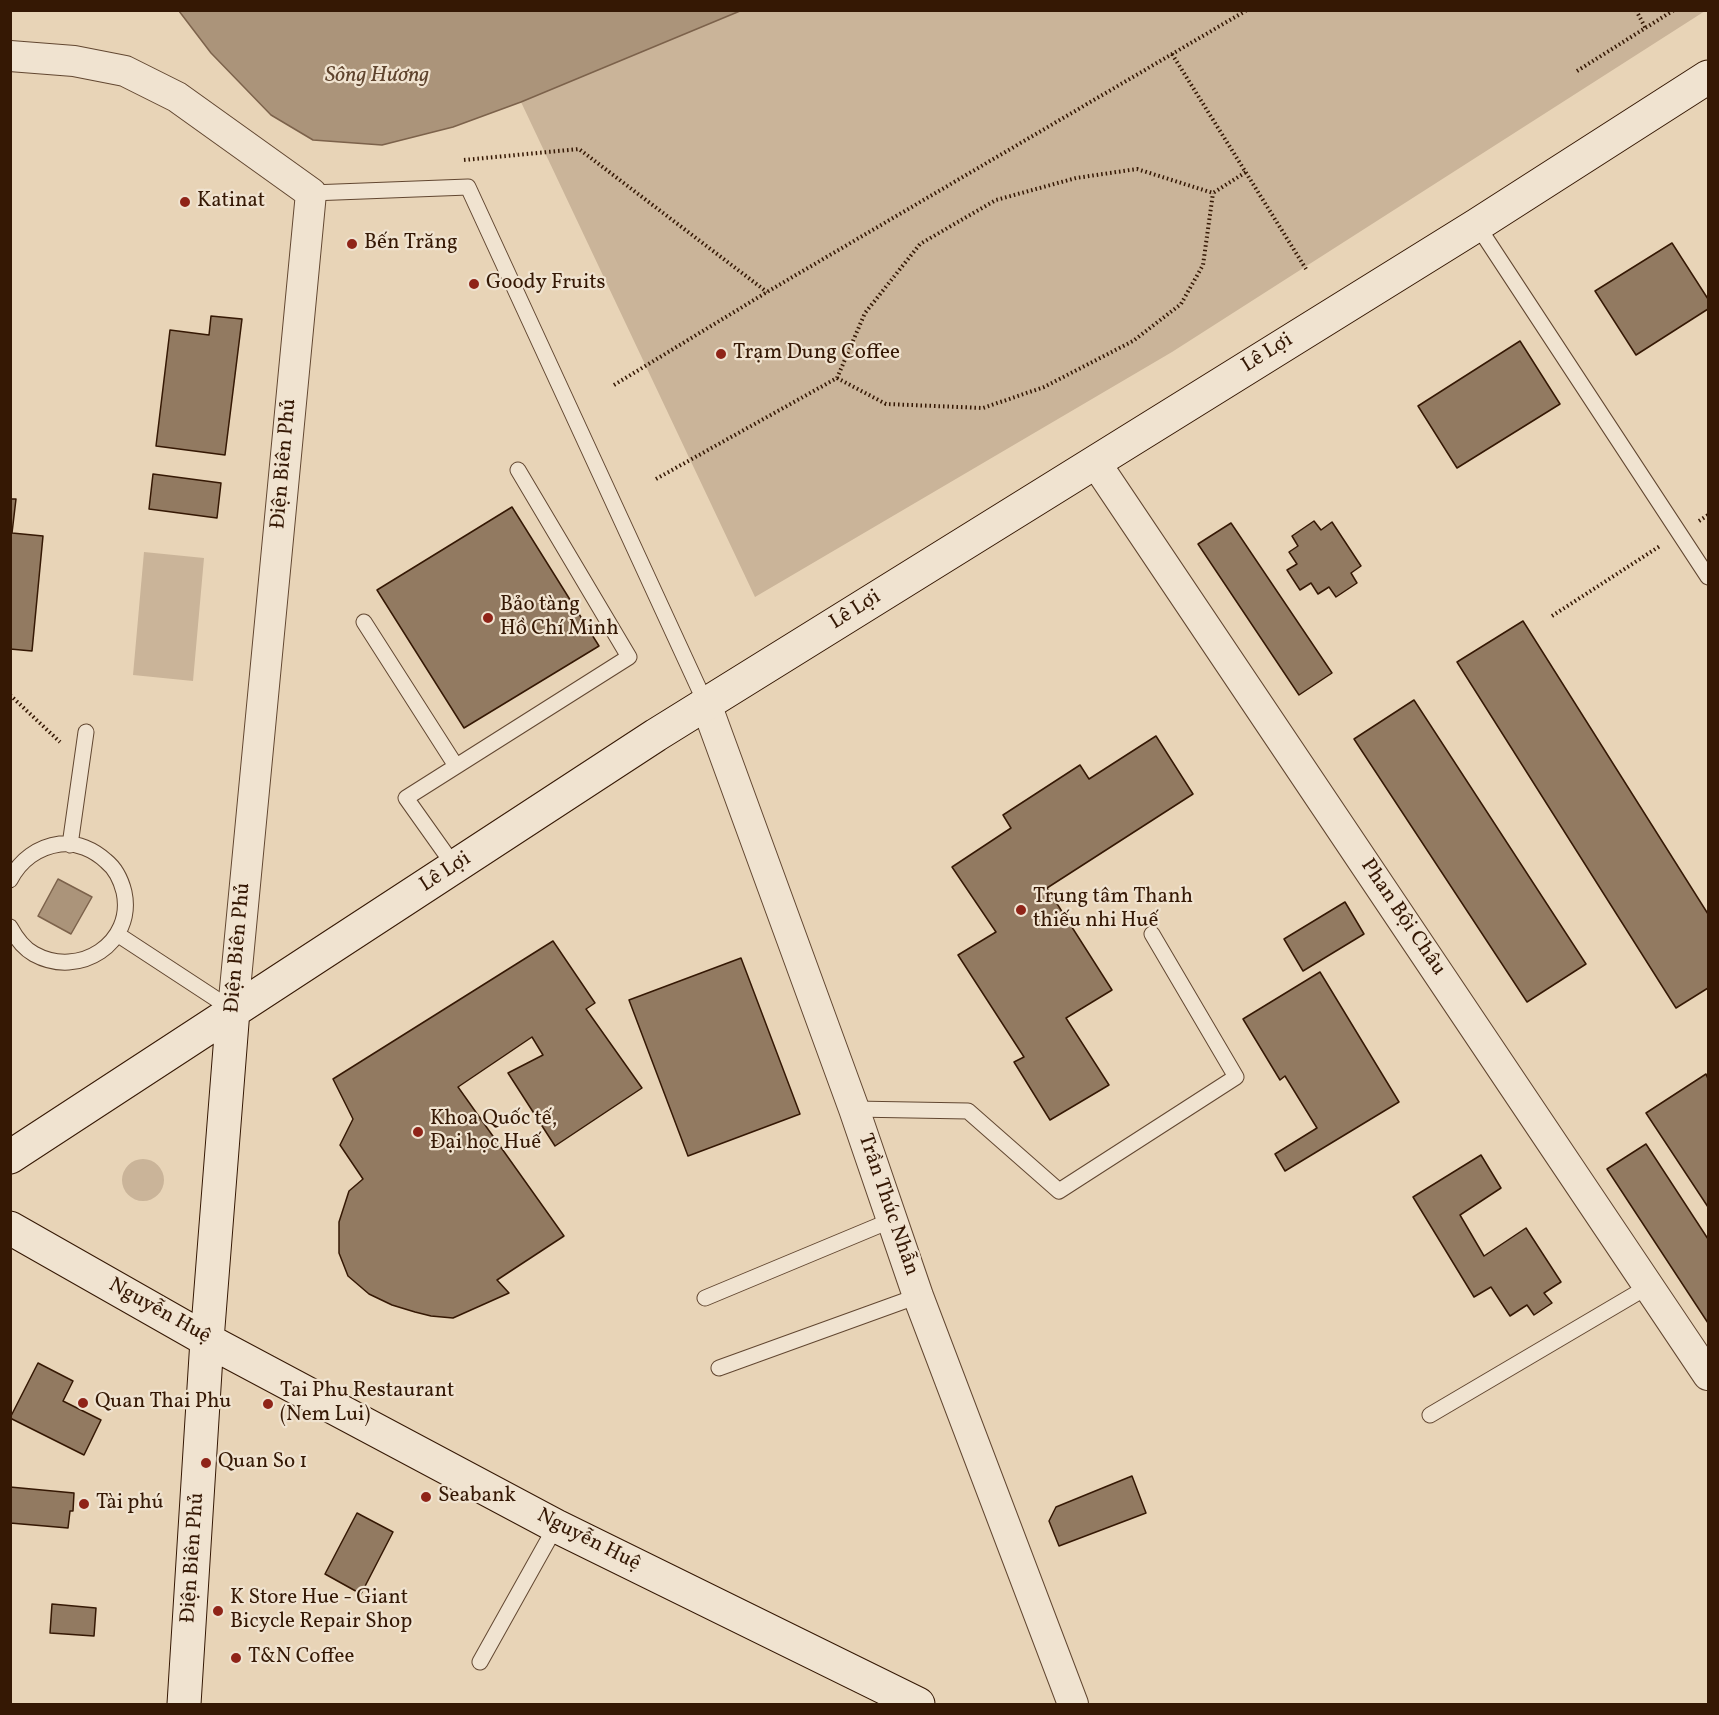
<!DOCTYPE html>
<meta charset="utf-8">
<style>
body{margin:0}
#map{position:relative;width:1719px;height:1715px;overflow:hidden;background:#e8d4b7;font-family:Vollkorn,serif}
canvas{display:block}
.frame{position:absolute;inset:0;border:12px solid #351804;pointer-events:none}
</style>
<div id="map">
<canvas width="1719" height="1715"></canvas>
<div class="frame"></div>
</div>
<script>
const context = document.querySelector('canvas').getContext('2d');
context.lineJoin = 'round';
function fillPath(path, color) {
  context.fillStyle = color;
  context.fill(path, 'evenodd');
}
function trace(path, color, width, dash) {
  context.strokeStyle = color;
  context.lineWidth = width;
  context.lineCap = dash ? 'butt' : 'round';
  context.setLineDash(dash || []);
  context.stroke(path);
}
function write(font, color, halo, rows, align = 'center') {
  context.font = font + ' Vollkorn,serif';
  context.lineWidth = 4.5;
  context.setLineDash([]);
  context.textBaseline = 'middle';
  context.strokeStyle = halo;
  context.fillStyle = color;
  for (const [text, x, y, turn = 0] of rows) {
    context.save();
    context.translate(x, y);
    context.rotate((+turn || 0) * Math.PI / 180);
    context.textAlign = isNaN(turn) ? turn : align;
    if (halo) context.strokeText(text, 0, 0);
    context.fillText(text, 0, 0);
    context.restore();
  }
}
fillPath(new Path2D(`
 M740 11V10L1705 11 1172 352 755 597 521 102Z
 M144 552 204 558 193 681 133 675Z
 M122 1180a21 21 0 1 1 42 0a21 21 0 1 1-42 0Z`), '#cab499');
const water = new Path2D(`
 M179 11H740L521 102 453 127 382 145 313 140 271 115 211 53Z
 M58 879 92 897 71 934 38 916Z`);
fillPath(water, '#ab947a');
trace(water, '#7c624b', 1.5);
const building = new Path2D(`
 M1672 243 1708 299V309L1636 355 1595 291Z
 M211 316 242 319 225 455 156 446 170 330 209 335Z
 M1520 341 1560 404 1457 468 1418 406Z
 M153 474 221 483 217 518 149 509Z
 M10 499H16L12 533 43 536 32 651 10 649Z
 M512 507 599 646 464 728 377 590Z
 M1314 521 1321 530 1332 522 1361 566 1351 573 1357 583 1336 597 1329 587 1318 594 1311 583 1300 590 1287 570 1297 564 1289 552 1298 546 1292 536Z
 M1231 523 1332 673 1299 695 1198 544Z
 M1523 621 1708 914V988L1676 1008 1457 662Z
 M1414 700 1586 964 1527 1002 1354 739Z
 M1156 736 1193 794 1047 888 1112 990 1066 1018 1109 1085 1050 1120 1014 1062 1024 1057 958 955 996 932 952 867 1011 828 1003 815 1080 765 1089 779Z
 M1345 902 1364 934 1303 971 1284 939Z
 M553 941 595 1003 586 1009 642 1088 555 1146 508 1073 543 1055 532 1037 458 1087 564 1236 497 1280 509 1293 453 1318 431 1316 415 1312 392 1305 369 1294 348 1276 339 1253V1222L349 1191 363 1179 340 1145 353 1119 333 1079Z
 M741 958 800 1114 688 1156 629 1000Z
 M1320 972 1399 1102 1285 1171 1275 1154 1317 1128 1285 1076 1280 1080 1243 1019Z
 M1706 1074 1708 1079V1207L1646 1113Z
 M1646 1144 1708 1239V1323L1607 1169Z
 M1481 1155 1501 1188 1460 1215 1484 1256 1526 1228 1561 1282 1544 1293 1552 1303 1534 1315 1527 1305 1510 1316 1491 1287 1474 1297 1413 1197Z
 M38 1363 73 1381 63 1401 101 1420 84 1455 10 1418Z
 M1132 1476 1146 1513 1059 1546 1049 1521 1056 1507Z
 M10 1487 74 1493 73 1511H70L68 1528 10 1523Z
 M357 1513 393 1532 361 1594 325 1574Z
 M52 1604 96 1608 94 1636 50 1633Z`);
fillPath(building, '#927a61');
trace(building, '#351804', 1.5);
const lane = new Path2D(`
 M311 193 468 187 706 704
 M1477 225 1708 577
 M364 622 456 766
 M70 845 86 732
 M455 867 406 798 629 657 518 470
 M10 880C20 860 38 847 60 844 77 842 94 850 106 861 116 869 121 880 124 892 135 943 79 979 34 954 23 948 16 938 10 927
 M117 934 233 1010
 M854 1109 968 1111 1059 1191 1236 1077 1152 934
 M705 1298 892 1220
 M719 1368 918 1296
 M1430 1415 1649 1286
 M480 1662 556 1526`);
const street = new Path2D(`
 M10 56 74 61 125 71 177 97 311 193 233 1010
 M1095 462 1708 1375
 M706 704 854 1109 918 1296 1073 1704`);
const secondary = new Path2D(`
 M10 1157 656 735 1477 225 1708 77
 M10 1228 207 1340 556 1526 918 1704
 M184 1704 207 1340 233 1010`);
trace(lane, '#624731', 17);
trace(street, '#624731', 32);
trace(secondary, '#351804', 35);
trace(new Path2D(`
 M1636 10 1646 29
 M1172 54 1306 269
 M1577 71 1674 10
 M464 160 579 149 767 292
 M837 378 886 404 983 408 1044 387 1133 341 1181 304 1203 265 1213 193
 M614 385 767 292 1247 10
 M656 479 837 378 865 313 920 244 996 200 1076 178 1137 169 1213 193 1246 172
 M1699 521 1708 515
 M1552 616 1660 546
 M10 695 60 742`), '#351804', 4, [1.5, 3]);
trace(lane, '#f0e3d0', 15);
trace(street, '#f0e3d0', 30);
trace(secondary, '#f0e3d0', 33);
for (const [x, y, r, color] of [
 [185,202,6,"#8f2418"],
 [352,244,6,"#8f2418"],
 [474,284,6,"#8f2418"],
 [721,354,6,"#8f2418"],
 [488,618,6,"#8f2418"],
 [1021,910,6,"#8f2418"],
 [418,1132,6,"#8f2418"],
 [83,1403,6,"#8f2418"],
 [268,1404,6,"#8f2418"],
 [206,1463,6,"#8f2418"],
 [426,1497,6,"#8f2418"],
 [84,1504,6,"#8f2418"],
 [218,1611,6,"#8f2418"],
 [236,1658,6,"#8f2418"]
]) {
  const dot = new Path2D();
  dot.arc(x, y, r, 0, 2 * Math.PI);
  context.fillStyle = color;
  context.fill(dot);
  trace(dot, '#f0e3d0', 2);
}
write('21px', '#351804', '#f0e3d0', [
 ["Katinat",197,202],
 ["Bến Trăng",364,244],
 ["Goody Fruits",486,284],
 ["Trạm Dung Coffee",733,354],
 ["Bảo tàng",500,606],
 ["Hồ Chí Minh",500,630],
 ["Trung tâm Thanh",1033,898],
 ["thiếu nhi Huế",1033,922],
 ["Khoa Quốc tế,",430,1120],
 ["Đại học Huế",430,1144],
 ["Tai Phu Restaurant",280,1392],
 ["(Nem Lui)",280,1416],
 ["Quan Thai Phu",95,1403],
 ["Quan So 1",218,1463],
 ["Seabank",438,1497],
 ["Tài phú",96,1504],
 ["K Store Hue - Giant",230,1599],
 ["Bicycle Repair Shop",230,1623],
 ["T&N Coffee",248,1658]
], 'left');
write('21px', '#351804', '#f0e3d0', [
 ["Lê Lợi",1268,354,-32],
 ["Điện Biên Phủ",285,464,-85],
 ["Lê Lợi",856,611,-32],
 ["Lê Lợi",446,873,-33],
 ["Phan Bội Châu",1402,918,56],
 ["Điện Biên Phủ",239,948,-85],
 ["Trần Thúc Nhẫn",887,1205,71],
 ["Nguyễn Huệ",159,1312,29],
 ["Nguyễn Huệ",588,1541,27],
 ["Điện Biên Phủ",194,1558,-86]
]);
write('italic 22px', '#5e432d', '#f0e3d0', [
 ["Sông Hương",377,77]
]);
</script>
